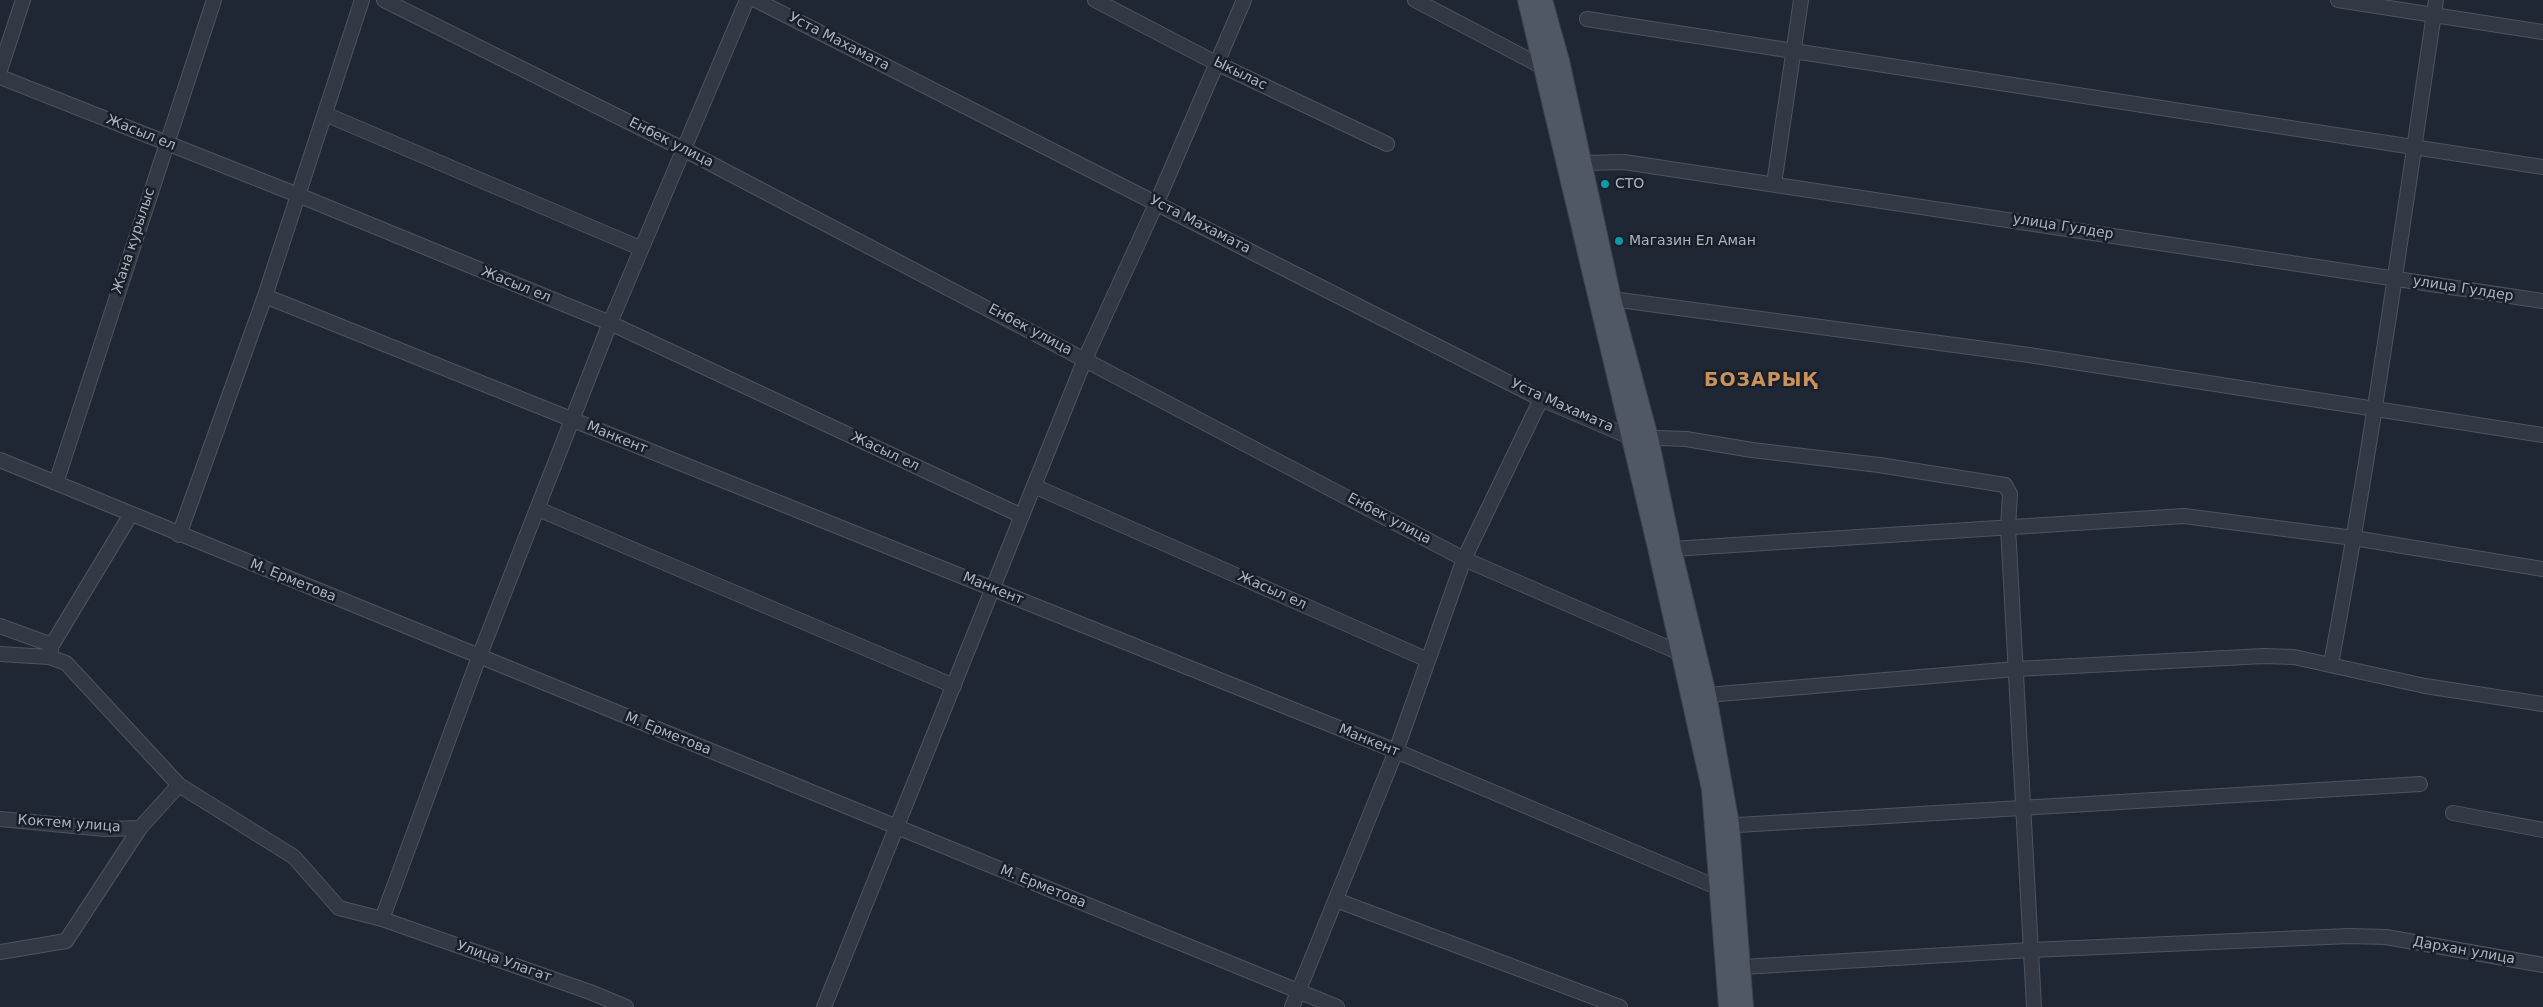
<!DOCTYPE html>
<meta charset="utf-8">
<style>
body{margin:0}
canvas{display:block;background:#202734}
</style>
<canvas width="2543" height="1007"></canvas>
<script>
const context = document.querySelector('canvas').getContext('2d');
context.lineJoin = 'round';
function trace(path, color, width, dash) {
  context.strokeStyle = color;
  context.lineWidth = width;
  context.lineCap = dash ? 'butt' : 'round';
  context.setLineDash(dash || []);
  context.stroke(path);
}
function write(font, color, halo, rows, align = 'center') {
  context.font = font + ' "DejaVu Sans",sans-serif';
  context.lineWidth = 5;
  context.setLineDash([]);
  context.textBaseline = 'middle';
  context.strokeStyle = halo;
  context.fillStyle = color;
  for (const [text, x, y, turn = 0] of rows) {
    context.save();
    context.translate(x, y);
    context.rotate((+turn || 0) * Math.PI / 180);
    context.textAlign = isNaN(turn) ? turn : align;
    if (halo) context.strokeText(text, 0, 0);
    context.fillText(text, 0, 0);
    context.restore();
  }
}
const minor = new Path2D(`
 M384 0 683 149 1464 559 1680 653
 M756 0 1541 399 1630 437 1686 439 1752 450 1879 465 2005 485 2010 494 2008 527 2034 1007
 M1095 0 1216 63 1387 144
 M1415 0 1543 67
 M2338 0 2543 32
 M1587 19 2543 167
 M0 70 23 0
 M0 77 298 195 610 323 1022 516
 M325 114 640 248
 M1583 163 1624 162 2543 301
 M1774 184 1801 0
 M265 296 1396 751 1719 888
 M1612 299 2029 355 2543 435
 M0 460 1337 1007
 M56 483 214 0
 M1034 486 1428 660
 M538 509 954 686
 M179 535 265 296 362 0
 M1672 549 2184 516 2354 538 2543 569
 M0 626 52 645
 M0 654 49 657 66 663 179 785 294 857 339 908 382 919 590 992 626 1007
 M49 657 52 645 131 514
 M2331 664C2372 444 2403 222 2436 0
 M1707 695 2016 669 2264 656 2294 657 2425 686 2543 704
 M2453 813 2543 830
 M0 819 105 829 140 828 179 785
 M1721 826 2420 784
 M1336 900 1620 1007
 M382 919 479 657 610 323 747 0
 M0 952 66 941 140 828
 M1742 967 2031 950 2349 936 2386 937 2543 965
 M824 1007 1085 359 1157 202 1244 0
 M1292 1007 1396 751 1464 559 1541 399`);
const major = new Path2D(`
 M1527 0 1658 552 1711 789 1728 1007
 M1543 0 1560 61 1612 299 1649 438 1672 549 1707 695 1730 825 1744 1007`);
trace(minor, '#4d5460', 16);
trace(major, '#3c434e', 20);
trace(minor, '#333944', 14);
trace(major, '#515865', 18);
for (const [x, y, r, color] of [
 [1605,184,5,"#0f9aa8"],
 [1619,241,5,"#0f9aa8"]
]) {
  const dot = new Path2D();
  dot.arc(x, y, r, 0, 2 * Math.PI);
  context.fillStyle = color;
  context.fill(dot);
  trace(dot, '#191f29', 2);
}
write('14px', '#adb4c2', '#191f29', [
 ["Уста Махамата",839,42,27],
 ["Ыкылас",1240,74,26],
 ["Жасыл ел",141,133,22],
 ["Енбек улица",671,143,27],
 ["Уста Махамата",1200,225,27],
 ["улица Гулдер",2063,227,9],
 ["Жана курылыс",134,241,-72],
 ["Жасыл ел",516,285,22],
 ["улица Гулдер",2463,289,9],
 ["Енбек улица",1030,330,28],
 ["Уста Махамата",1562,406,24],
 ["Манкент",617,438,22],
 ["Жасыл ел",885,452,25],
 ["Енбек улица",1389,519,28],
 ["М. Ерметова",293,581,22],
 ["Манкент",993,589,22],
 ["Жасыл ел",1272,591,24],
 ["М. Ерметова",668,734,22],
 ["Манкент",1369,741,22],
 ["Коктем улица",69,824,4],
 ["М. Ерметова",1043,887,22],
 ["Дархан улица",2464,951,10],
 ["Улица Улагат",504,962,19]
]);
write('14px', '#adb4c2', '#191f29', [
 ["СТО",1615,184],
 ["Магазин Ел Аман",1629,241]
], 'left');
context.letterSpacing = '1px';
write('bold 19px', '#cc925e', '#191f29', [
 ["БОЗАРЫҚ",1761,381]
]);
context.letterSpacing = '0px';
</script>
